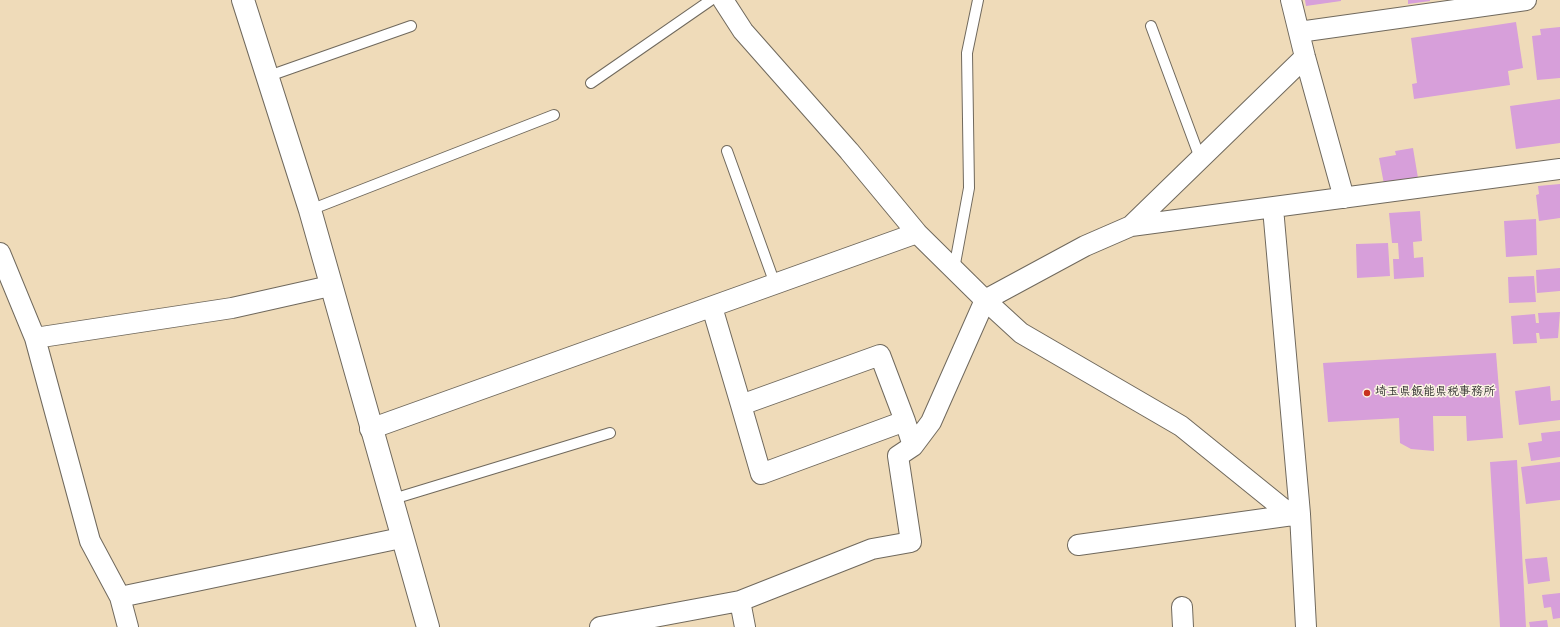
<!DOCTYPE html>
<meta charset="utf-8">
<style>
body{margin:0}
canvas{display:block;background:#efdbb9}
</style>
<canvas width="1560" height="627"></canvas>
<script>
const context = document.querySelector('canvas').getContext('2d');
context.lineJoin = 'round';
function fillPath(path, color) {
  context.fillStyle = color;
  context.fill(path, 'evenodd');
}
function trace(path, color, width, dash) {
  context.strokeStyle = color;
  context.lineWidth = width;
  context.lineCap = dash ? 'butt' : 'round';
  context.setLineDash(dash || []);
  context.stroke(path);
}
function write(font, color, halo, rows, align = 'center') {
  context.font = font + ' "Gochi Hand","Klee One",sans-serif';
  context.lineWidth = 3;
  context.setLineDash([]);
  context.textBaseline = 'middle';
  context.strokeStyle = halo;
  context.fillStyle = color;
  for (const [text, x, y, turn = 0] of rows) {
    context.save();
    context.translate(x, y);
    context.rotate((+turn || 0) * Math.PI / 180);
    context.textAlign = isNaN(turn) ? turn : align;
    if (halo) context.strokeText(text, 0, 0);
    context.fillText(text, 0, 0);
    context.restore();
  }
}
fillPath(new Path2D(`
 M1305 0H1341V1L1306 6Z
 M1408 0H1430V1L1408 4Z
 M1516 22 1523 68 1508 71 1510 85 1414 99 1412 84 1417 83 1411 38Z
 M1560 27V78L1537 80 1532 36 1541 35 1540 29Z
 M1560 99V143L1516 149 1510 106Z
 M1413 148 1418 178 1384 184 1379 158 1396 155 1395 151Z
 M1560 184V218L1539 221 1536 195 1539 194 1538 186Z
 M1420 211 1422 241 1413 242 1414 258 1423 257 1424 277 1394 279 1393 259H1399L1398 243H1392L1389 213Z
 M1536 219 1537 255 1506 257 1504 221Z
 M1388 243 1390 276 1357 278 1356 244Z
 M1560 268V291L1537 293 1536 270Z
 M1534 276 1536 302 1509 303 1508 277Z
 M1560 312 1558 338 1540 339 1539 333H1536L1537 343 1513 344 1511 316 1535 314 1536 323H1539L1538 313Z
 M1496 353 1503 438 1467 441 1466 416H1433L1434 451 1411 449 1400 443 1399 418 1328 422 1323 363Z
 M1550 386 1551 401 1560 400V420L1519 425 1515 391Z
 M1560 431V457L1531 461 1528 443 1542 441 1541 433Z
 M1517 460 1526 627H1500L1490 462Z
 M1560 462V500L1526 504 1521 467Z
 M1547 557 1550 581 1528 584 1525 559Z
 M1560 593V618L1553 619 1551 607 1544 608 1542 595Z
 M1547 620 1548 627H1530L1529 622Z`), '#d79fda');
const service = new Path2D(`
 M1151 26 1200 158
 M266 77 411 26
 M591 83 711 0
 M727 151 775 284
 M310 210 554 115
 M954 269 969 188 967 53 978 0
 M390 500 610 433`);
const minor = new Path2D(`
 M723 0 743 31 849 151 917 233 985 300 1021 333 1181 426 1291 515
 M1291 0 1305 57 1344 198
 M1299 32 1526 0
 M1273 208 1300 514 1306 627
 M1131 226 1560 169
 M0 253 35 338 90 541 120 597 128 627
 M712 307 741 405 880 355 905 421 913 446
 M35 338 232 308 330 286
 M741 405 761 474 905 421
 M370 429 917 233
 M1078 545 1300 514
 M120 597 401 538
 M740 601 745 627
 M1182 607 1183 627
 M600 627 740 601 872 549 911 542 898 456 913 446 931 422 985 300 1085 246 1131 226 1305 57`);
const tertiary = new Path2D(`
 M243 0 310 210 428 627`);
trace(service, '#70695d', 12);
trace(minor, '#70695d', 22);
trace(tertiary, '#70695d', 24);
trace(service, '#fff', 10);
trace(minor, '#fff', 20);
trace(tertiary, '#fff', 22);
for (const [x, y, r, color] of [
 [1367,393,4,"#c8321e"]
]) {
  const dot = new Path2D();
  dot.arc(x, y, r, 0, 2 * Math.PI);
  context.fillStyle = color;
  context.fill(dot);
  trace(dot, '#fcf5e5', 1.5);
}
write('bold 12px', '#2b2b2b', '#fcf5e5', [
 ["埼玉県飯能県税事務所",1375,393]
], 'left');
</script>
